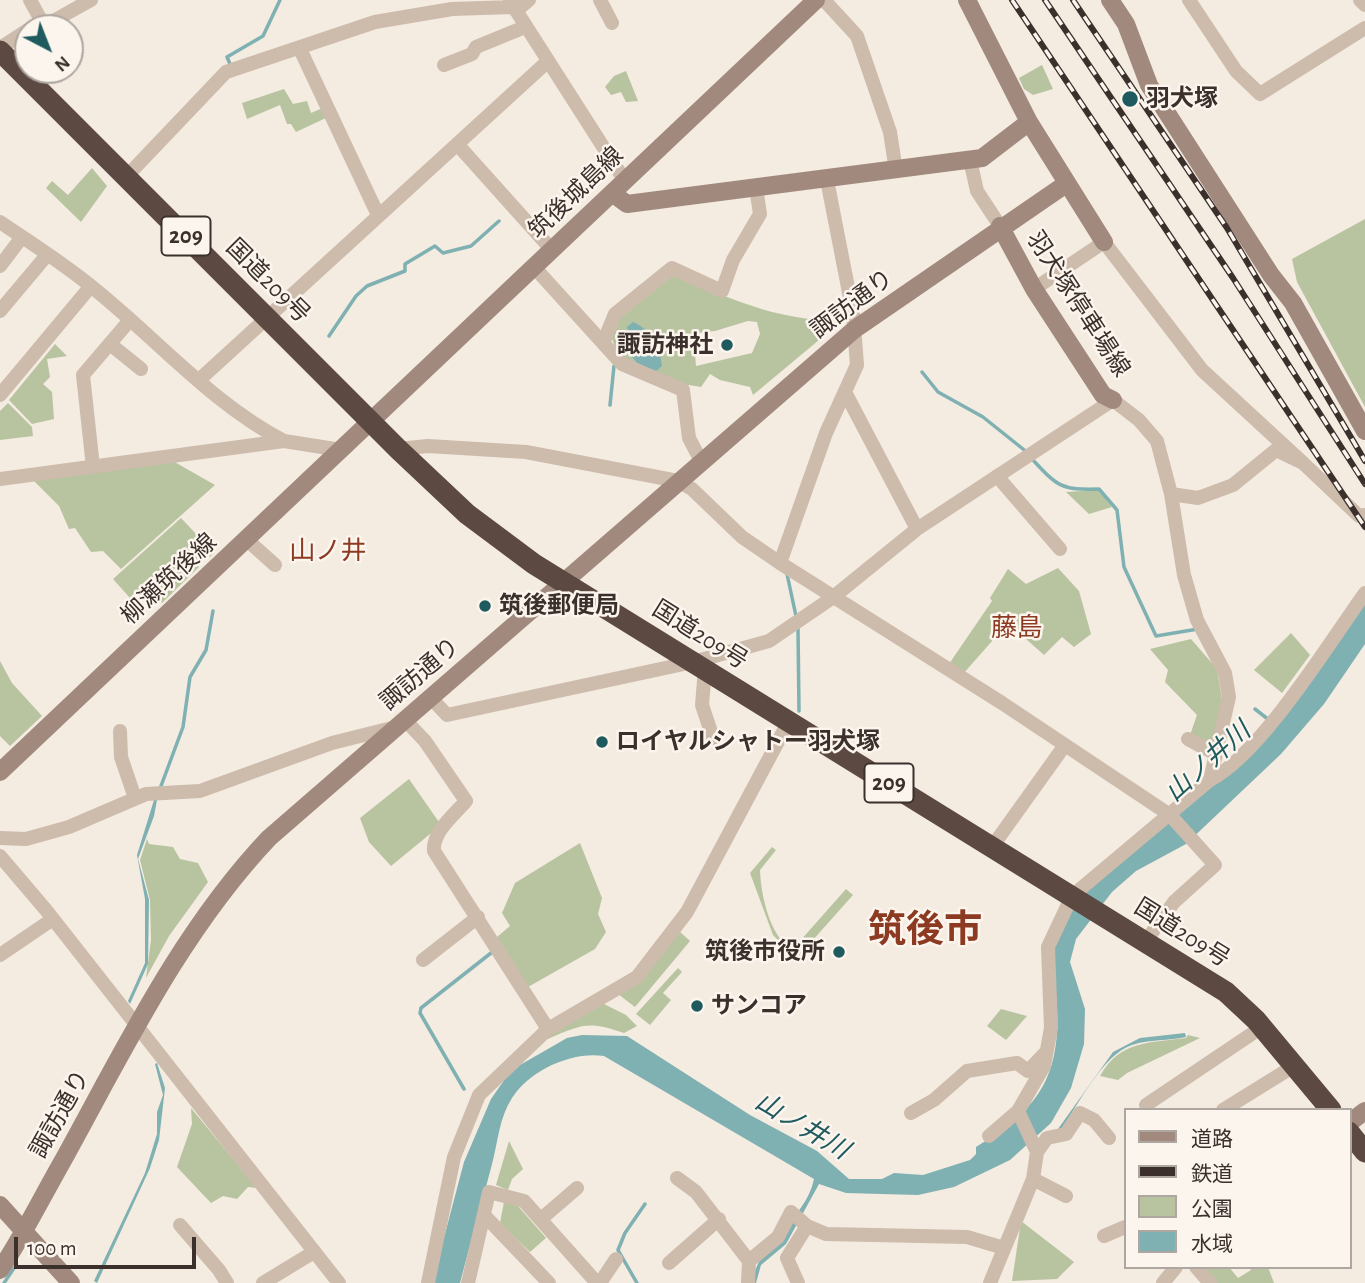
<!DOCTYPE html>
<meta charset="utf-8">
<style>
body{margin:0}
#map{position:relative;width:1365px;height:1283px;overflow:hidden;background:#f4ebe1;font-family:"Alegreya Sans","Noto Sans JP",sans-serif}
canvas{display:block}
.legend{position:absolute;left:1124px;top:1108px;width:228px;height:161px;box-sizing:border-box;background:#fbf5ee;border:2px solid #aea6a0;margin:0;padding:9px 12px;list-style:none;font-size:21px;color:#3b302b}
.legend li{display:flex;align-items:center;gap:14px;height:35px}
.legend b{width:35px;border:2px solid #aea6a0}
.north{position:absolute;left:14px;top:14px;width:70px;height:70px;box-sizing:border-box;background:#fbf5ee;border:2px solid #aea6a0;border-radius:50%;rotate:138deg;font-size:19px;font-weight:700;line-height:28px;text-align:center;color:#3b302b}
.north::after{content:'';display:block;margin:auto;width:24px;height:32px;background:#1f5a5e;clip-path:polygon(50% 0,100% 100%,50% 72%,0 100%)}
.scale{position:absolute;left:14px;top:1237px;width:182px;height:32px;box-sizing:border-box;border:4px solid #3b302b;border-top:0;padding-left:9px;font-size:21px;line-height:24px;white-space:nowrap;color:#3b302b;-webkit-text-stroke:5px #fbf5ee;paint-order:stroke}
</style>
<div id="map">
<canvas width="1365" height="1283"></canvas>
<ul class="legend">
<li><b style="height:9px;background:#a18a7d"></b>道路</li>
<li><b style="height:9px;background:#3b302b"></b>鉄道</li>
<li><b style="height:19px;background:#b8c4a0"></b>公園</li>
<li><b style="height:19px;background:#7fb0b2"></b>水域</li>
</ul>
<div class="north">N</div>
<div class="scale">100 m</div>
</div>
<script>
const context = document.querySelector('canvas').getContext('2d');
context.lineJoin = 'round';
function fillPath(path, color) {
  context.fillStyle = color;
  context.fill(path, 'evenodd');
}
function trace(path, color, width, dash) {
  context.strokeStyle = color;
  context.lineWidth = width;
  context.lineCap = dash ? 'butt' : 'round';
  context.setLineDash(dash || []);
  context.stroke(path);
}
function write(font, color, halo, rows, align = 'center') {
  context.font = font + ' "Alegreya Sans","Noto Sans JP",sans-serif';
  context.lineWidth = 5;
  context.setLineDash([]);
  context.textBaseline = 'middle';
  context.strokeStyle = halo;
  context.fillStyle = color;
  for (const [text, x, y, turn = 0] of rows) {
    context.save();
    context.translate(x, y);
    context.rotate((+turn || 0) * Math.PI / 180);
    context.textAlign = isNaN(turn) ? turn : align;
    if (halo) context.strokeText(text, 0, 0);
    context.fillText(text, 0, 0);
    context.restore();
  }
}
fillPath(new Path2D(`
 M1042 65 1053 89 1033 95 1024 89 1019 78Z
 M626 71 638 101 626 102 621 92 611 95 605 87 614 76Z
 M284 89 293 104 307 101 311 113 325 107 328 117 296 132 291 124H287L280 105 247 119 242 103Z
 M92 168 107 186 81 222 46 188 52 181 68 195Z
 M1365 219V407L1297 282 1292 259Z
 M676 275C729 299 784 323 843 320L753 395 750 387 720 380 710 374 701 387 689 385 684 388 621 361 611 337 616 316 668 276ZM748 321 757 322 760 334 752 353 696 366 694 342 697 333 715 331Z
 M55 344 67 356 47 359 50 377 43 384 52 392 54 419 32 424 9 400Z
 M8 403 32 427 33 436 0 440V411Z
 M171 460 215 485 121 569 103 551 91 552 75 528 69 529 59 506 33 480Z
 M1098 490 1112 507 1089 514 1066 492Z
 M181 518 214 553 210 557 206 554 197 563 199 567 162 603 145 585 130 598 113 579Z
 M1058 568 1079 591 1091 634 1074 647 1062 637 1044 655 1008 623 963 674 949 664 992 601 990 598 1008 569 1026 584Z
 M1291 633 1310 655 1282 693 1254 670Z
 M1191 639 1217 669 1222 699 1214 746 1190 735 1197 715 1165 682 1168 670 1150 649Z
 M0 661 12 683 42 716 10 746 0 736Z
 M409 779 441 825 391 866 369 842 360 818Z
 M147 839 149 844 173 847 180 859 198 863 208 882 169 936 146 978 151 940 150 900 140 860Z
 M580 843 602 898 598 914 606 932 595 949 528 987 497 937 510 926 502 913 515 883Z
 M772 847 776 850 760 870C761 895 769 935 792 950L846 889 853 895 796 959 773 935 750 873Z
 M679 931 690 941 635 1007 618 994Z
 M678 968 682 972 663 993 671 1000 650 1025 636 1014Z
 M602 1003 626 1015 637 1026 624 1033C588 1021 583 1024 548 1039L546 1037Z
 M1001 1009 1027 1016 1006 1040 987 1026Z
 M1188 1035 1200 1038 1127 1073 1118 1080 1100 1076C1120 1040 1150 1043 1186 1038Z
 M191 1108 257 1188 248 1187 237 1199 223 1196 211 1203 177 1167 192 1124Z
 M509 1141 523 1169 512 1179 508 1190 496 1185Z
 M504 1202 518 1206 546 1238 530 1252 500 1223Z
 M1021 1221 1074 1262 1057 1279 1012 1281Z
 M1199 1267H1229L1238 1278 1251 1270 1250 1267H1268L1274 1283H1213Z`), '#b8c4a0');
fillPath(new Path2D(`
 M633 322C652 330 660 347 662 366L655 372 637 363 627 350 631 339 627 327Z
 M1365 601V644L1324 704 1281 754 1186 844 1136 871 1112 892 1076 939 1070 962 1085 1009 1084 1044 1071 1088 1051 1123 1010 1160 954 1187 918 1195 846 1193 819 1184 786 1244 761 1265 756 1283H753C754 1246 806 1220 814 1179L604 1056C572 1051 530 1070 512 1098 499 1118 498 1142 492 1164 482 1204 470 1243 460 1283H432L464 1162 491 1099 505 1079 520 1065 567 1038 582 1035 627 1036 750 1115 817 1151 849 1179H882L894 1173 923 1175 970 1160 976 1154V1147C1042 1108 1063 1072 1056 994 1054 971 1050 949 1062 927 1094 865 1162 831 1212 786 1230 770 1245 748 1260 729 1295 686 1330 644 1365 601Z
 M154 800H157L154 816 138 859 149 900 148 964 130 1004 128 1001 145 963V899L137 855Z
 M1185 1033 1186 1037C1168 1041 1150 1039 1132 1045 1103 1054 1077 1107 1060 1131L1058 1129 1113 1052 1140 1038Z
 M157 1063 165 1088 159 1140 150 1168 97 1283 94 1281 145 1173 157 1134V1112L163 1095 155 1064Z`), '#7fb0b2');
trace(new Path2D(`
 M230 64 227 57 263 36 280 0
 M329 336 356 296 367 286 405 271V264L435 246 443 253 471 246 499 221
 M922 372 938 392 983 417 1028 453
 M610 405 614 366
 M1032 459C1058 487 1061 490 1099 489L1117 510 1124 567 1156 636 1198 629
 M787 574 796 616
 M798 629 799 711
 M1255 709 1269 720
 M161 786 183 727 190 677 206 650 213 611
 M464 1089 420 1013 421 1008 491 953
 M4 1283 14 1268
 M637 1283 618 1250 625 1233 645 1204`), '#7fb0b2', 3.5);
trace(new Path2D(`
 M30 0 42 22
 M600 0 612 23
 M824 0 857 36 890 132 896 171
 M1189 0 1236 71 1260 94 1365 28
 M1360 0 1365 5
 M510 1 625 181
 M516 11 529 0
 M32 28 55 20 91 0
 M0 48 28 30
 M300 49 378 215
 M444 65 472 54 476 47 525 27
 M457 144 552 250
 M970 160 977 191 1000 226
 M127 176 226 72 375 22 452 9 513 7
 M0 222C31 243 63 263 92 287 155 337 212 404 284 441
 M0 266 22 237
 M534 267 622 364 683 390 689 438 701 461
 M1034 289 1104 242 1202 370 1303 463
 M0 311 47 255
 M603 343 615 314 672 268 722 291 733 260 760 214 757 194
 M110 344 141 369
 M199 380 547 62
 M845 392 917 529
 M0 395 91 286
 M398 449 428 446 526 452 678 481 692 489 742 537 780 563 1002 703 1170 815 1215 865 1174 902 1146 941
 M93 467 83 375 130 320
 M997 476 1060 549
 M0 479 284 441 341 450
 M1171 494 1198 498 1233 485 1276 450 1303 463 1359 516 1365 515
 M246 539 275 565
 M780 563 826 433 857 365 853 313 828 185
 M705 669 702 705 713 738
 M430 697 447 715 693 662 769 641 832 598 917 529 1113 400 1139 420 1157 441 1171 494 1184 575 1197 620 1225 673 1229 697 1210 780 1072 896 1048 947 1051 1028 1044 1066 1018 1111 989 1136
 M405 720 425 741 466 801C455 814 432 832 434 851L548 1029
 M120 731 121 757 135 798
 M1188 739 1216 754
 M1210 780C1262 753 1329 643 1365 593
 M0 838 26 839 69 827 146 794 200 791 332 743 396 727
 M992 847 1065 745
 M0 856 46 910 339 1283
 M0 955 53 919
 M423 960 478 917
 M1146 1105 1262 1027
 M1223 1110 1294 1066
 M911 1113 934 1100 967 1071 1017 1063 1028 1071 1047 1051
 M1037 1152 1047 1138 1066 1134 1080 1113 1094 1120 1109 1138
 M677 1178 696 1192 749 1261 778 1237 791 1212 807 1226
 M1033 1179 1066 1196
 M485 1216 549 1283
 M541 1219 577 1188
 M180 1225 219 1270 227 1283
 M1104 1236 1125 1227
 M669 1263 719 1219
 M1196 1267 1210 1283
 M263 1283 314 1252
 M428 1283 454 1157 479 1095 548 1029 637 977 687 912 789 721
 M468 1283 489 1192 524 1201 597 1283
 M600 1283 616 1259
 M748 1283 749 1261
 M798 1283 787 1258 807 1226 826 1234 967 1237 1004 1248
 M990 1283 1033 1179 1037 1152 1018 1111
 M1163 1283 1176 1267`), '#cdbbac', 14);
trace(new Path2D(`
 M967 0 1029 122 1104 242
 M1110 0 1126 24 1149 85 1271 275 1293 303 1365 431
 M612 193 627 204 982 158 1029 122
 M1000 226 1034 289 1103 395 1113 400
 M0 772 816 0
 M1349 1123 1365 1111
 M0 1205 71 1283
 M0 1270C23 1236 41 1199 61 1164 123 1052 180 932 269 838L855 329 1066 184`), '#a18a7d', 18);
trace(new Path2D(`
 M0 51 398 449 467 514 534 564 1226 992 1256 1020 1331 1110
 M1349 1132 1365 1152`), '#5c4a42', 21);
const rail = new Path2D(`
 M1012 0 1365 527
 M1045 0 1233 278 1365 484
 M1073 0 1227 228 1365 461`);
trace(rail, '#3b302b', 6);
trace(rail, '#fbf5ee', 3.5, [10]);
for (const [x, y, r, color] of [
 [1130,99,9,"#1f5a5e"],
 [727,345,7,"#1f5a5e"],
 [485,606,7,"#1f5a5e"],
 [602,742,7,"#1f5a5e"],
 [839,952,7,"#1f5a5e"],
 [697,1006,7,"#1f5a5e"]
]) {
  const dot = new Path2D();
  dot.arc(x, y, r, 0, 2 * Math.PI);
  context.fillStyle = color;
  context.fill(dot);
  trace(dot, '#fbf5ee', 2.5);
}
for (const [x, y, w] of [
 [186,236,49],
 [889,783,49]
]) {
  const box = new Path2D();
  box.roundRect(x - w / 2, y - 19.5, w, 39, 5);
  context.fillStyle = '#fbf5ee';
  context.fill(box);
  trace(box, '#3b302b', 2);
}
write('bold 23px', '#3b302b', null, [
 ["209",186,236],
 ["209",889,783]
]);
write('bold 24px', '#3b302b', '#fbf5ee', [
 ["羽犬塚",1146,99],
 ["諏訪神社",713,345,"right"],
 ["筑後郵便局",499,606],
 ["ロイヤルシャトー羽犬塚",616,742],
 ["筑後市役所",825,952,"right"],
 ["サンコア",711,1006]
], 'left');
write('24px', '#3b302b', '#fbf5ee', [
 ["筑後城島線",576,193,-44],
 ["国道209号",268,281,45],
 ["諏訪通り",852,304,-37],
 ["羽犬塚停車場線",1078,304,57],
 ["柳瀬筑後線",169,579,-43],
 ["国道209号",700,635,32],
 ["諏訪通り",420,674,-41],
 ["国道209号",1182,933,32],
 ["諏訪通り",60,1114,-61]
]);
write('26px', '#8c3b22', '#fbf5ee', [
 ["山ノ井",328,551],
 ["藤島",1017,628]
]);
write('italic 26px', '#1f5a5e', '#fbf5ee', [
 ["山ノ井川",1208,762,-42],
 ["山ノ井川",802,1126,31]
]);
write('bold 38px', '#8c3b22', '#fbf5ee', [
 ["筑後市",925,931]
]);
</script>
